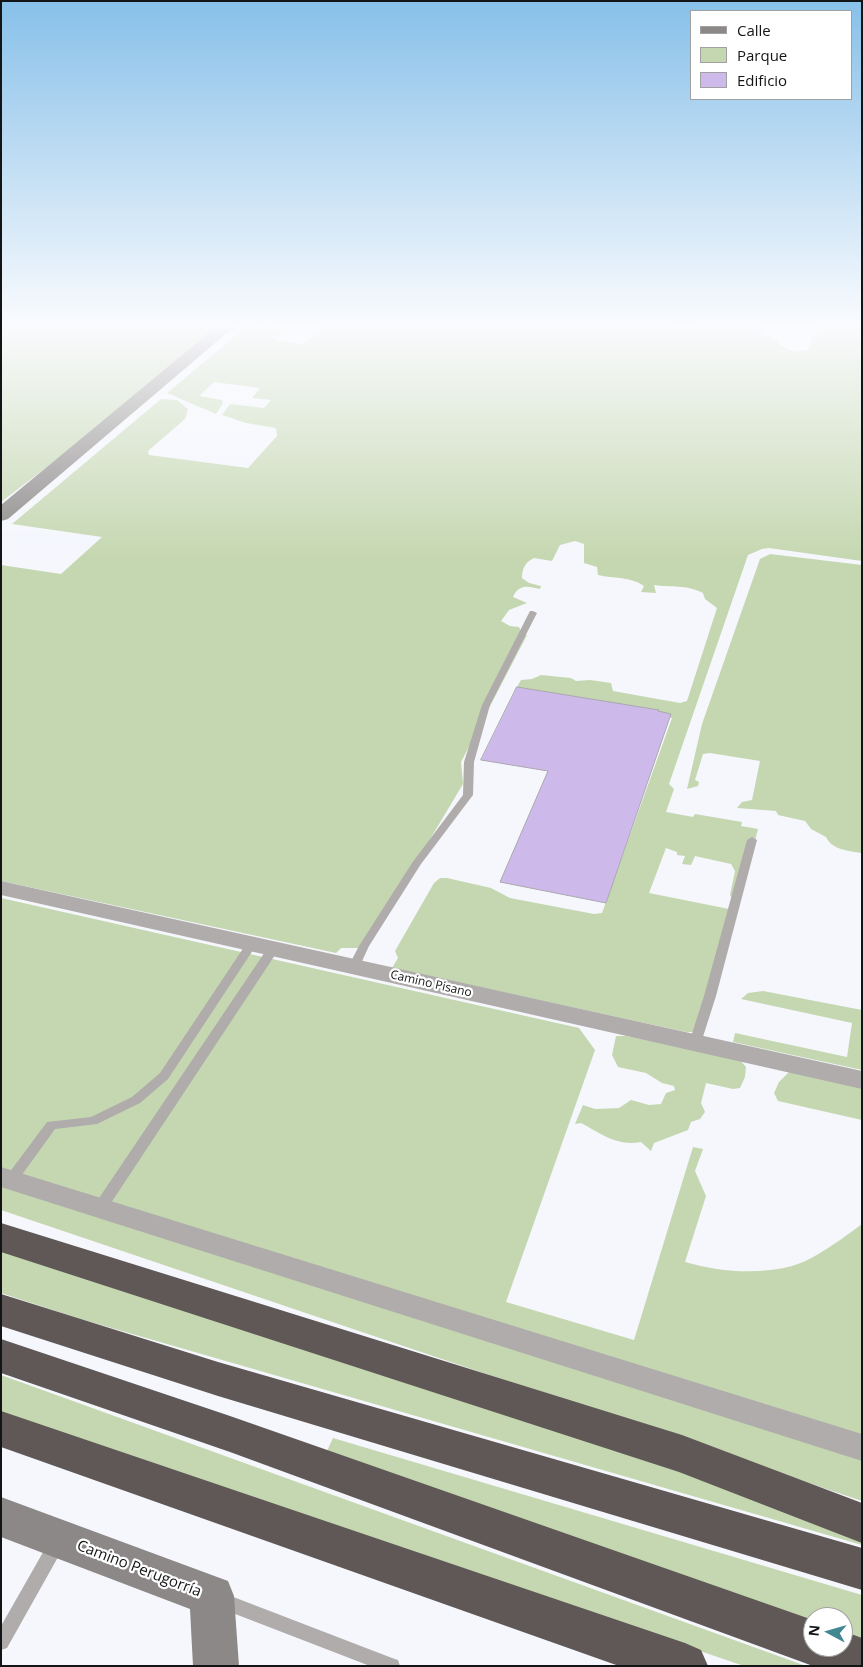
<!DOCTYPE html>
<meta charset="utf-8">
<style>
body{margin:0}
#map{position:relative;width:863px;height:1667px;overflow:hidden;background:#f5f7fd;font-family:"Open Sans",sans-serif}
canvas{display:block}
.frame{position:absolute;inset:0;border:2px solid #131416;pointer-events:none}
.legend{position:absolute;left:690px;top:10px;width:162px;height:90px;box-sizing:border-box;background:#fff;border:1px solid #a1a1a2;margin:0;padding:6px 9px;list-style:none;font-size:15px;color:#131416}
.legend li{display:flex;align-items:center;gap:10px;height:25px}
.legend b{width:25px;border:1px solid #a1a1a2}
.north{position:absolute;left:803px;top:1607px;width:50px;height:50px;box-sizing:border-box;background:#fff;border:1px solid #a1a1a2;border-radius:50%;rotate:276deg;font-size:14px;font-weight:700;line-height:20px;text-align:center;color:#131416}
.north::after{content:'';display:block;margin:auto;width:18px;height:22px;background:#428892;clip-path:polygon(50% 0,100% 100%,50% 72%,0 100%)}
</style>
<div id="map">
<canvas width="863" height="1667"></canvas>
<div class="frame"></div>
<ul class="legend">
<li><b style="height:6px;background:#8c8887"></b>Calle</li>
<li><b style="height:14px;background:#c5d7b0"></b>Parque</li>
<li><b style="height:14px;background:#cebaea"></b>Edificio</li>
</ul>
<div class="north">N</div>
</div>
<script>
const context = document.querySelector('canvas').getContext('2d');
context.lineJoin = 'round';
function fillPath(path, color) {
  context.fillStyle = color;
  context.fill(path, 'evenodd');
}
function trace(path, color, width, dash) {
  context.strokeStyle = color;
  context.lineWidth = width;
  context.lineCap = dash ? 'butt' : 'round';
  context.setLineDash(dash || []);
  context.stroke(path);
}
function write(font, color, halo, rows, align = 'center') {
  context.font = font + ' "Open Sans",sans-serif';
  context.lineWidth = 4.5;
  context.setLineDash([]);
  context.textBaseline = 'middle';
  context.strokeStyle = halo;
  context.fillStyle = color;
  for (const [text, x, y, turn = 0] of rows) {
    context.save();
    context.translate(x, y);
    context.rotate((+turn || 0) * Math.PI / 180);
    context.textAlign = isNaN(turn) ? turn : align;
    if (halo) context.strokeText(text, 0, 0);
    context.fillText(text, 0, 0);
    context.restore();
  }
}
fillPath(new Path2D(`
 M1 327H221L72 448 1 502Z
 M246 327 288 328 275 340 303 344 323 327H673L683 330 697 327H761L763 331 759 333 766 334 763 335 764 336H772L769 338 779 342 778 344C784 345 788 350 793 351 798 352 803 351 807 351L812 339 810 336 820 333 819 327H862V561L769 548 762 549 748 555 669 784 674 789 666 812 693 817 695 814 742 822 741 826 758 829 741 897 732 898 730 895 735 871 731 864 695 856 691 865 682 864 685 856 677 855V852L666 848 649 893 734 910 694 1032H686L392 968 398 958 395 951 434 883 440 878H447L491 888 510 898 594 914 602 913 672 718 661 716 659 713 514 692 521 680 532 679 541 675 571 678 576 681 590 680 611 683 613 691 680 703 687 701 717 608 705 599 703 593C686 584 672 588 654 585L656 593 641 592 644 586C630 576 614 579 598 575L597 567 584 563V544L575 541 560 545 552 561 534 558C525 562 522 569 522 578L529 583 541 586 540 589C527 586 519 584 513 597L527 603 509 610 501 621 510 626 519 627 521 632 527 635 461 762 463 784 368 943 361 948H341L336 953 1 881V565L61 574 102 537 12 524 161 399 177 400 188 409 185 419 148 451 149 455 248 468 277 436 276 428 246 423 222 415 230 404 264 408 271 400 252 398 260 388 214 382 199 396 222 400 223 403 216 414 167 393Z
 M770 554 862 565V853C849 851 832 850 826 837L811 829 805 821 778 815 776 811 737 808 742 802 752 800 760 761 710 753 703 754 695 780 699 782 698 786 687 789 702 724 760 559Z
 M1 898 579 1028 595 1050 506 1302 634 1340 693 1147 703 1149 695 1171 706 1196 685 1262C720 1272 757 1275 792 1266 812 1261 845 1237 862 1224V1501L1 1210Z
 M763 991 862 1010V1070L733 1042 735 1033 847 1057 852 1023 741 999 748 993Z
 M616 1036H627L740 1060 746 1067 745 1077 740 1088 733 1089 706 1083 701 1103 705 1112 700 1119 691 1122 688 1130 654 1143 651 1151 641 1142C617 1147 600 1133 581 1123L575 1124 583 1105 595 1109 619 1108 631 1100 649 1105 661 1104 666 1093 675 1090 674 1086 662 1083 646 1073 618 1067 612 1055Z
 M789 1072 862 1087V1120L778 1101 774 1093 779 1082Z
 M1 1248 666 1465 862 1537V1545L77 1318 1 1293Z
 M1 1375 806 1666H744L1 1413Z
 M333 1438 862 1595V1644L843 1637V1617H813V1626L327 1451Z`), '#c5d7b0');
const building = new Path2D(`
 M517 687 659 710 658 711 671 714 606 903 500 882 548 771 481 760Z`);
fillPath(building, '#cebaea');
trace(building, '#aaa8ae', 1);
fillPath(new Path2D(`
 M530 611H533L537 613 490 705 474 762 473 795 421 864 369 946 358 970H350L348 967 359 946 412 863 463 795 464 762 482 705Z
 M752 837 757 840 716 996 701 1043 699 1046H691L689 1043 704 996 747 840Z
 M252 940 257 944 168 1079 140 1103 97 1124 55 1129 16 1183 11 1185 6 1183 5 1180 6 1177 47 1122 91 1117 132 1097 160 1073 248 941Z
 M273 945 278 949 277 952 105 1212 100 1213 95 1212 93 1208 95 1204 269 946Z
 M56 1538 62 1540 64 1545 62 1550 7 1648 1 1650V1626L50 1540Z
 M223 1593 392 1658 398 1660 400 1666H370L217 1607 215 1601 217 1595Z`), '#afacab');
fillPath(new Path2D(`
 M1 881 862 1071V1089L1 895Z
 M1 1167 862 1434V1461L1 1187Z`), '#afacab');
fillPath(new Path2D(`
 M216 327H234L8 519 1 521V505Z
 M1 1497 228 1581 234 1596 239 1666H193L190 1609 1 1537Z`), '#8c8887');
fillPath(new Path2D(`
 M1 1223 682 1435 862 1503V1543L679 1472 1 1252Z
 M1 1294 218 1362 862 1548V1590L218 1396 1 1326Z
 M1 1339 230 1416 813 1620V1647H843V1631L862 1638V1666H813L230 1452 1 1373Z
 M1 1411 685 1643 701 1650 708 1666H619L1 1447Z`), '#5f5857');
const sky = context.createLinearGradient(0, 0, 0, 560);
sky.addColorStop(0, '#87c0e9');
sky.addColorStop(0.58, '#fafbfe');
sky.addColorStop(1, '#fafbfe00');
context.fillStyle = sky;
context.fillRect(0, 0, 863, 560);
write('12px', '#131416', '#fff', [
 ["Camino Pisano",431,984,13]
]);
write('15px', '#131416', '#fff', [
 ["Camino Perugorría",139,1569,21]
]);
</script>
